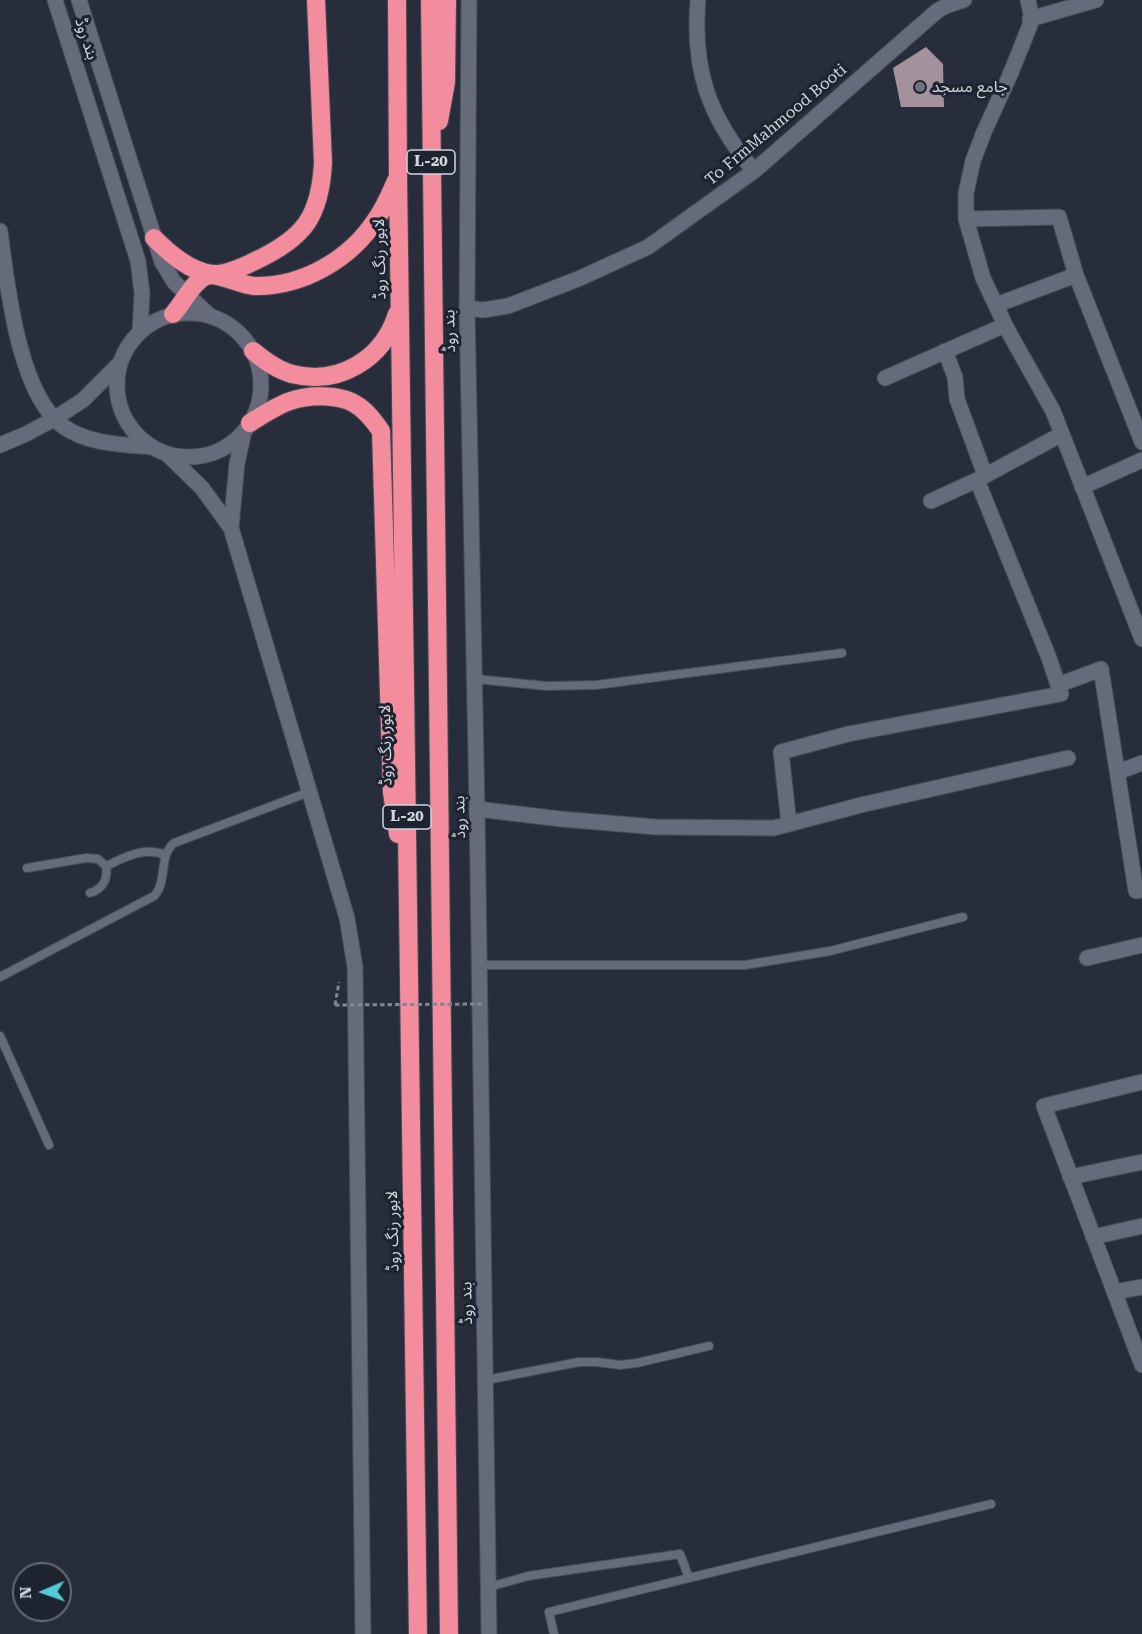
<!DOCTYPE html>
<meta charset="utf-8">
<style>
body{margin:0}
#map{position:relative;width:1142px;height:1634px;overflow:hidden;background:#272d3a;font-family:"Roboto Serif",serif}
canvas{display:block}
.north{position:absolute;left:12px;top:1562px;width:60px;height:60px;box-sizing:border-box;background:#1e2330;border:2px solid #666a76;border-radius:50%;rotate:268deg;font-size:16px;font-weight:700;line-height:24px;text-align:center;color:#d1d5de}
.north::after{content:'';display:block;margin:auto;width:21px;height:27px;background:#52cbd7;clip-path:polygon(50% 0,100% 100%,50% 72%,0 100%)}
</style>
<div id="map">
<canvas width="1142" height="1634"></canvas>
<div class="north">N</div>
</div>
<script>
const context = document.querySelector('canvas').getContext('2d');
context.lineJoin = 'round';
function fillPath(path, color) {
  context.fillStyle = color;
  context.fill(path, 'evenodd');
}
function trace(path, color, width, dash) {
  context.strokeStyle = color;
  context.lineWidth = width;
  context.lineCap = dash ? 'butt' : 'round';
  context.setLineDash(dash || []);
  context.stroke(path);
}
function write(font, color, halo, rows, align = 'center') {
  context.font = font + ' "Roboto Serif","Noto Sans Arabic",serif';
  context.lineWidth = 6;
  context.setLineDash([]);
  context.textBaseline = 'middle';
  context.strokeStyle = halo;
  context.fillStyle = color;
  for (const [text, x, y, turn = 0] of rows) {
    context.save();
    context.translate(x, y);
    context.rotate((+turn || 0) * Math.PI / 180);
    context.textAlign = isNaN(turn) ? turn : align;
    if (halo) context.strokeText(text, 0, 0);
    context.fillText(text, 0, 0);
    context.restore();
  }
}
fillPath(new Path2D(`
 M926 47 943 64 944 107H901L893 68Z`), '#a3929e');
const lane = new Path2D(`
 M475 679 547 686 596 685 842 653
 M27 868 86 858 98 859 106 866C126 857 144 846 166 855
 M90 893C103 889 108 879 106 866
 M480 965H745L830 951 963 917
 M0 977 154 896C168 882 158 856 174 843L309 792
 M0 1036 49 1145
 M486 1380 579 1362H597L620 1365 637 1363 709 1346
 M489 1587 528 1576 680 1554 689 1578 991 1504
 M554 1634 549 1612 689 1578`);
const street = new Path2D(`
 M698 0C692 71 709 117 754 171
 M1030 19 1096 0
 M966 219 1059 217 1076 275 1142 442
 M996 305 1076 275
 M945 351 955 377 957 399 985 475
 M885 378 1005 325
 M1062 434 1142 639
 M0 445 26 434 54 419
 M977 480 1062 434 1053 411 1007 329 983 278 966 219V193L973 161 984 132 1010 75 1030 25 1031 14 1028 0
 M1082 487 1142 460
 M1058 685 1101 669 1136 891 1142 890
 M1118 772 1142 763
 M477 809 561 819 656 827 774 828 861 805 1068 758
 M789 824 781 752 848 734 1061 694 1049 658 977 480 931 501
 M1087 958 1142 945
 M1142 1082 1044 1106 1142 1365
 M1070 1177 1142 1162
 M1093 1237 1142 1226
 M1114 1292 1142 1287`);
const secondary = new Path2D(`
 M55 0 138 261 142 293 140 331
 M79 0 162 262 174 282 210 316
 M469 0 467 308 477 809 489 1634
 M0 231C7 283 18 395 64 427 88 444 124 445 152 447
 M467 308 483 310 508 306 578 279 648 247 754 171 937 11 946 6 964 0
 M117 385a72 72 0 1 1 144 0a72 72 0 1 1-144 0Z
 M54 419 83 400 120 363
 M167 454 202 488 231 528 347 918 355 967 363 1634
 M231 528 237 463 244 432`);
const highway = new Path2D(`
 M397 0 398 177 418 1634
 M430 0 449 1634
 M439 121 446 82 447 0
 M154 238C169 253 189 271 212 274 225 275 243 267 255 261 304 238 320 217 323 163L316 0
 M173 314C183 304 192 282 206 276 218 272 239 285 254 286 303 287 351 259 377 218 385 207 390 194 396 181
 M253 351C265 361 277 370 292 374 339 386 383 359 397 314
 M250 423C279 404 298 393 333 397 340 398 349 400 355 404 366 410 374 421 381 431L392 792 398 834`);
trace(lane, '#464b56', 10);
trace(street, '#464b56', 17);
trace(secondary, '#464b56', 17);
trace(highway, '#464b56', 20);
trace(new Path2D(`
 M335 1005 339 982`), '#828792', 3, [4.5, 3]);
trace(lane, '#656b7b', 8);
trace(street, '#656b7b', 15);
trace(secondary, '#656b7b', 15);
trace(highway, '#f38d9d', 18);
trace(new Path2D(`
 M335 1005 484 1004`), '#828792', 3, [4.5, 3]);
for (const [x, y, r, color] of [
 [920,87,6,"#6b7280"]
]) {
  const dot = new Path2D();
  dot.arc(x, y, r, 0, 2 * Math.PI);
  context.fillStyle = color;
  context.fill(dot);
  trace(dot, '#1e2330', 2);
}
for (const [x, y, w] of [
 [431,162,48],
 [407,817,48]
]) {
  const box = new Path2D();
  box.roundRect(x - w / 2, y - 12, w, 24, 4.5);
  context.fillStyle = '#1e2330';
  context.fill(box);
  trace(box, '#d1d5de', 1.5);
}
write('bold 15px', '#d1d5de', null, [
 ["L-20",431,162],
 ["L-20",407,817]
]);
write('16px', '#d1d5de', '#1e2330', [
 ["بند روڈ",86,39,72],
 ["To FrmMahmood Booti",776,125,-40],
 ["لاہور رنگ روڈ",380,259,-91],
 ["بند روڈ",450,331,-91],
 ["لاہور رنگ روڈ",386,745,-91],
 ["بند روڈ",460,817,-91],
 ["لاہور رنگ روڈ",393,1231,-91],
 ["بند روڈ",467,1303,-91]
]);
write('16px', '#d1d5de', '#1e2330', [
 ["جامع مسجد",932,87]
], 'left');
</script>
